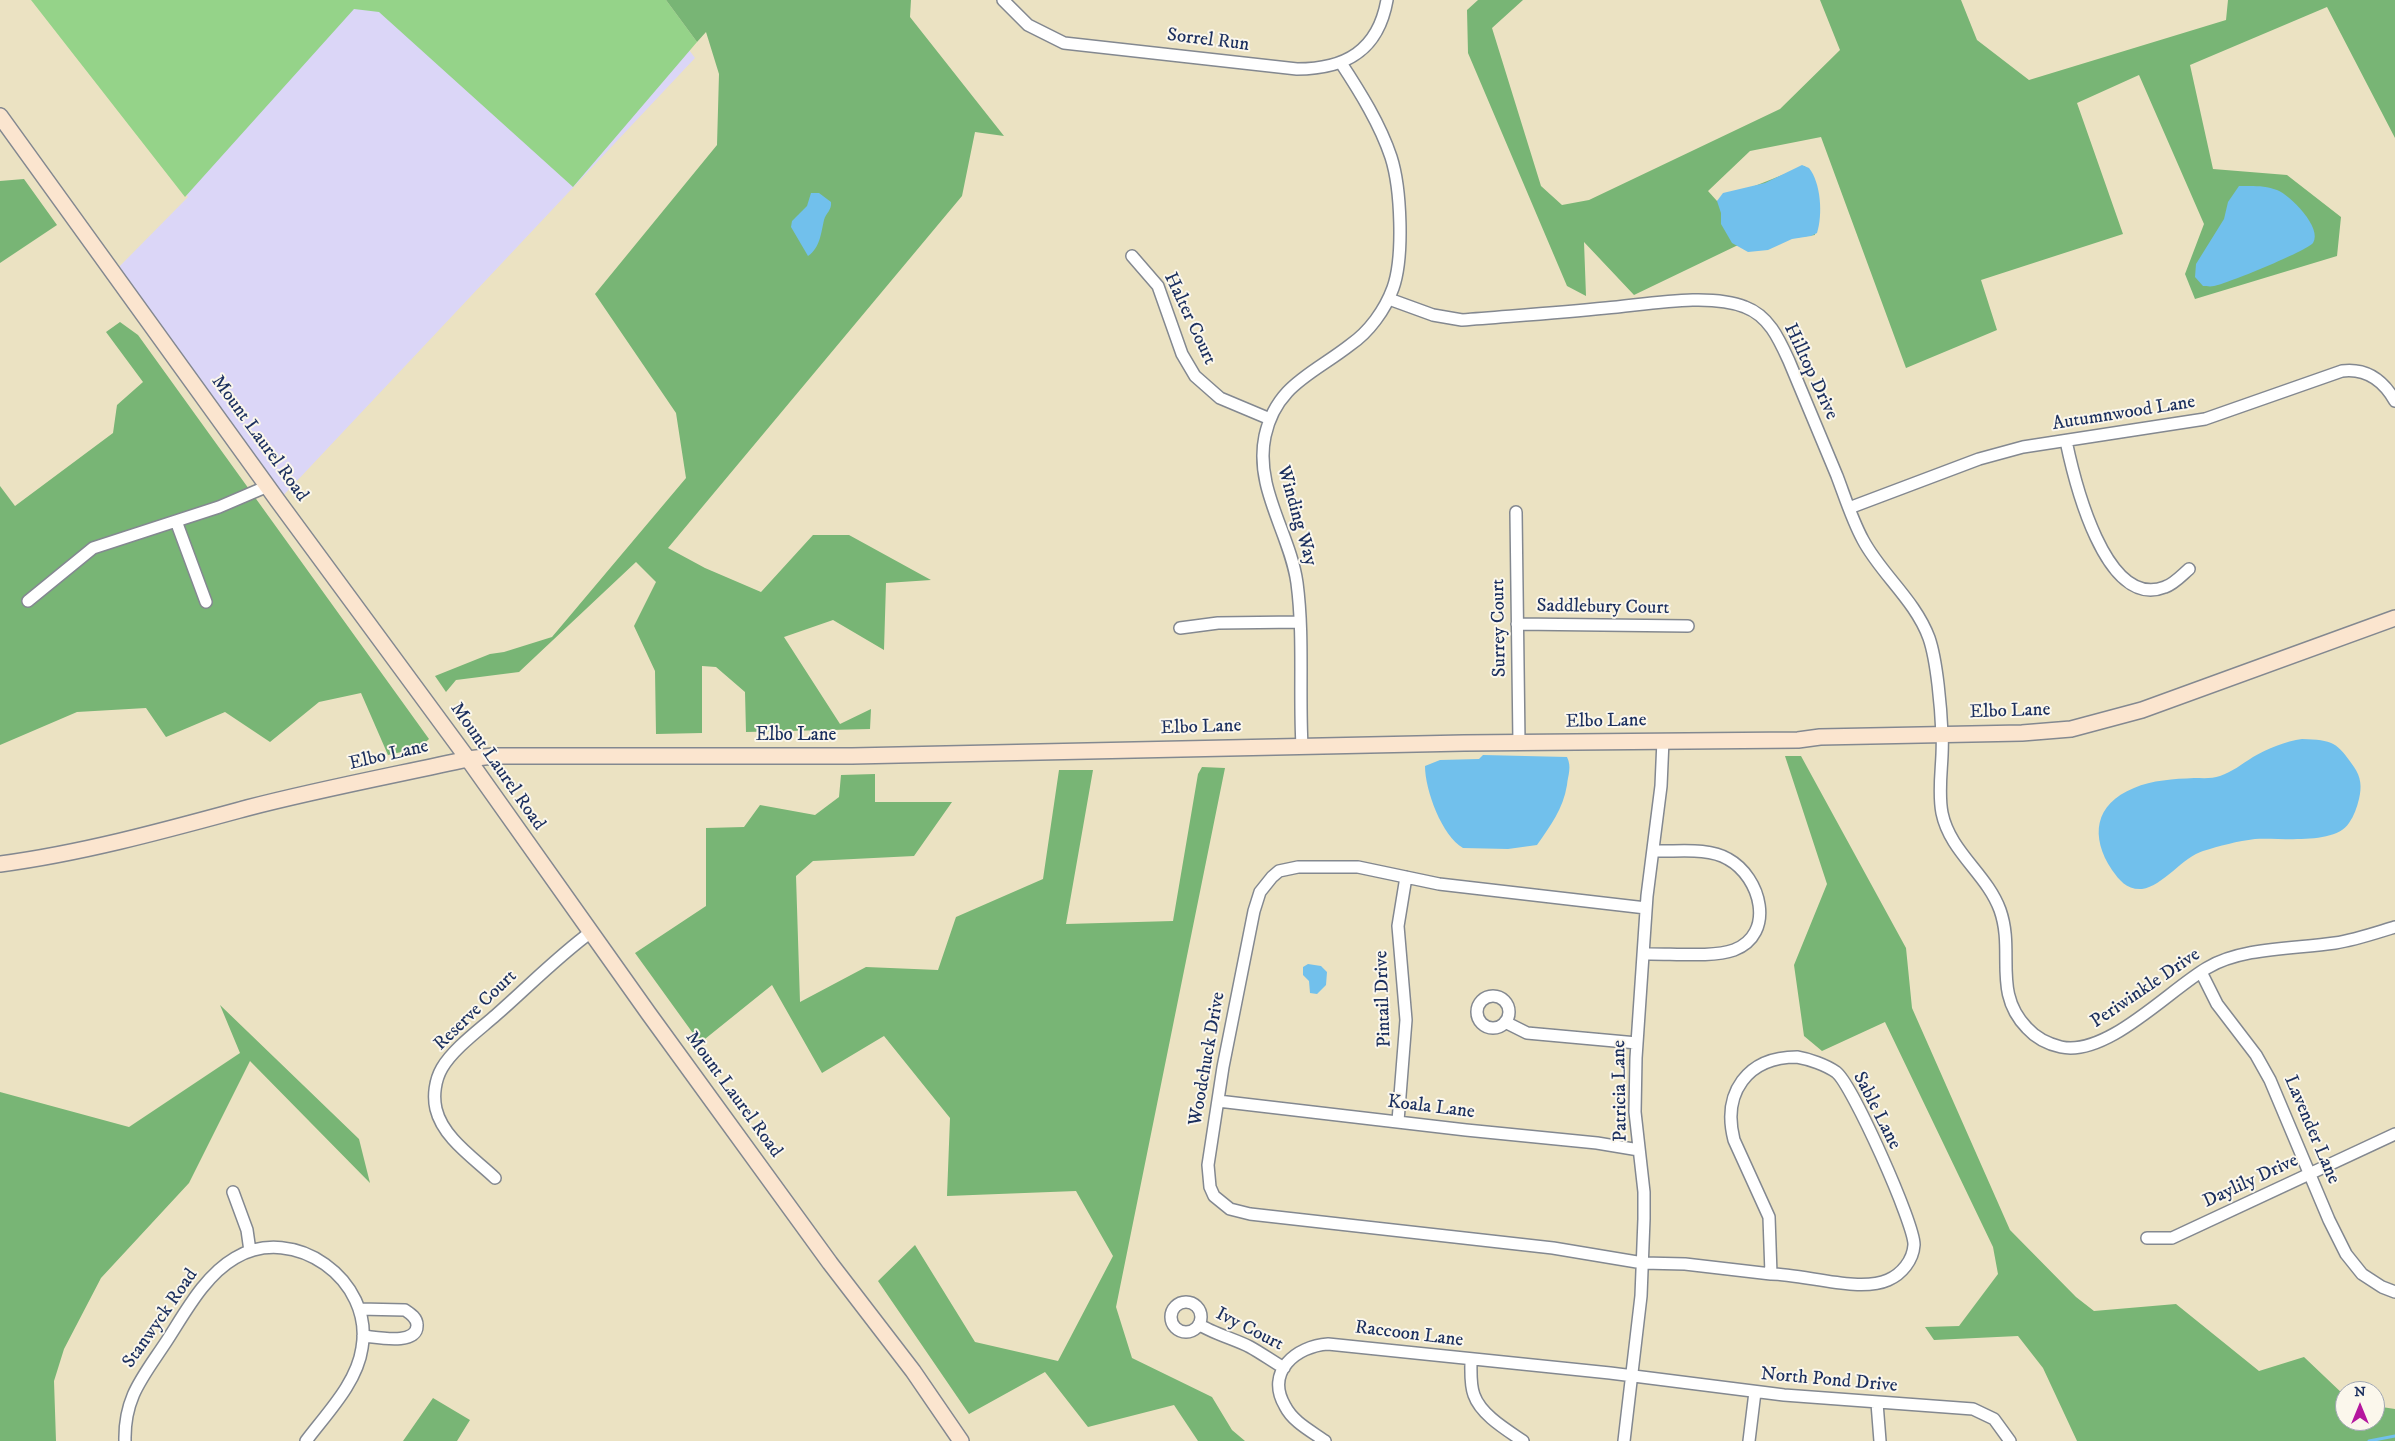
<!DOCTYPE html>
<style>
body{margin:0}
#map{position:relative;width:2395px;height:1441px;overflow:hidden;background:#ebe2c2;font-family:"IM FELL DW Pica",serif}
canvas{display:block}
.north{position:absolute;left:2335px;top:1381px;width:50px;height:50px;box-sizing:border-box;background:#fbf7ec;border:1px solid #a1a7b3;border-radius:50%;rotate:0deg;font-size:14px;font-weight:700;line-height:20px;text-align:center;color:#1b2f5e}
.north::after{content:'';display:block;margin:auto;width:18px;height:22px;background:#b5179e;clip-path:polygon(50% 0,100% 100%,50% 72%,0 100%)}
</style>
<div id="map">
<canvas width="2395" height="1441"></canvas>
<div class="north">N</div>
</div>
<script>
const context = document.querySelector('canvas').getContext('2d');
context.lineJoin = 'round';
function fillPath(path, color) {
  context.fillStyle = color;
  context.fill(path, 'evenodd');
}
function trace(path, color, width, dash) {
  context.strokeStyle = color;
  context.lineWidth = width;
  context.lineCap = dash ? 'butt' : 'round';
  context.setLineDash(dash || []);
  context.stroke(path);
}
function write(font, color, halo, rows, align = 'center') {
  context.font = font + ' "IM FELL DW Pica",serif';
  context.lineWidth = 4;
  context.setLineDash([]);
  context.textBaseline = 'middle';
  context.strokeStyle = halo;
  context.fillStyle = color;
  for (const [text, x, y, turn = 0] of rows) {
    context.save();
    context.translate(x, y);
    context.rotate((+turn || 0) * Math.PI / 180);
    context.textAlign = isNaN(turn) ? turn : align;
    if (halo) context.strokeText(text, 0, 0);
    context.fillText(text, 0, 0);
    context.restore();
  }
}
fillPath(new Path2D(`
 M38 0H652L695 58 278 501 114 272 188 197Z`), '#dbd6f7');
fillPath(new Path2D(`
 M31 0H666L697 42 573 187 379 12 354 9 185 197Z`), '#95d389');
fillPath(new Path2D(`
 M666 0H911L910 17 1004 136 975 132 962 196 668 548 705 568 761 592 813 535H849L931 580 886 583 884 650 833 620 784 637 840 724 871 709 870 729 746 732 745 692 716 667 702 666V733L656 734 655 671 634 626 656 582 636 562 519 672 456 680 446 692 435 676 490 654 504 652 552 637 686 478 676 413 595 294 717 145 719 74 706 32 697 42Z
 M1478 0H1523L1492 28 1541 186 1562 205 1589 200 1780 109 1840 50 1820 0H1961L1977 40 2029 80 2226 20 2228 0H2395V138L2327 7 2190 65 2213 169 2287 175 2341 217 2337 256 2195 299 2185 274 2204 224 2139 75 2077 103 2123 234 1981 280 1997 330 1906 368 1821 137 1750 151 1708 191 1717 201 1805 166 1815 235 1736 246 1634 295 1584 242 1586 296 1567 286 1468 53 1467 10Z
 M24 179 57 225 0 263V181Z
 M120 322 138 335 429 739 419 748 388 755 361 693 319 702 270 742 225 712 166 737 146 708 77 712 0 745V486L15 506 113 433 117 405 143 382 106 332Z
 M1785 756H1801L1906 948 1912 1008 2010 1230 2076 1297 2094 1311 2176 1304 2259 1371 2304 1357 2345 1396V1421H2375V1406L2395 1409V1441H2077L2043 1368 2018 1336 1934 1340 1925 1327 1959 1326 1998 1274 1993 1247 1885 1022 1822 1051 1804 1036 1794 965 1827 884Z
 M1202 767 1225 768 1116 1307 1132 1358 1212 1397 1232 1430 1245 1441H1198L1174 1405 1088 1427 1045 1372 969 1414 878 1281 915 1245 975 1342 1058 1361 1113 1256 1076 1191 947 1196 950 1118 884 1036 822 1073 772 985 700 1043 635 953 706 906V828L744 827 760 805 815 815 839 797 841 775 875 774V802H952L914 856 813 861 796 876 800 1002 866 967 938 970 956 917 1043 879 1059 770H1093L1066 924 1173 921 1198 774Z
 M220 1005 359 1139 370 1183 250 1061 189 1183 101 1278 64 1349 54 1381 56 1441H0V1092L129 1127 240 1053Z
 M433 1398 470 1420 457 1441H403Z`), '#78b575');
fillPath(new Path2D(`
 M1802 165 1809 168C1821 183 1823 215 1817 233L1811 236 1792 239 1768 250 1748 252 1732 243 1721 224V213L1717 201 1723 193 1765 183Z
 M2239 186C2251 186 2265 185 2277 190 2290 195 2323 228 2313 243 2307 251 2226 284 2214 286 2210 287 2206 286 2203 286L2195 277 2196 264 2224 219 2228 202Z
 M811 193H819L831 202C832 210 826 213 824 220 821 233 820 248 808 256L791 227 792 221 807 206Z
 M2302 739C2333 740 2337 742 2354 767 2361 777 2362 787 2359 799 2357 807 2354 816 2349 823 2334 846 2278 837 2255 839 2238 841 2219 846 2203 851 2183 857 2163 886 2142 889 2127 890 2120 881 2112 870 2090 837 2094 804 2134 788 2152 780 2174 779 2194 778 2202 778 2212 779 2220 776 2232 772 2242 764 2253 757 2267 749 2286 741 2302 739Z
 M1483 755 1567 757C1572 767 1568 775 1567 785 1563 809 1551 825 1537 845L1508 849 1463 848C1442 836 1425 790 1425 766L1440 760 1479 759Z
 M1308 964 1321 966 1327 972 1326 985 1317 994 1310 993 1309 981 1303 975V967Z`), '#71c0ec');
trace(new Path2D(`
 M2369 1441 2395 1436`), '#71c0ec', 3);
const street = new Path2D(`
 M1003 0 1028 25 1064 43 1297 69C1345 69 1378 51 1387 0
 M1132 256 1158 286 1182 354 1195 376 1220 398 1270 419
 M1389 299 1433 315 1462 320C1510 316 1558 313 1606 308 1644 305 1709 292 1745 307 1769 316 1779 339 1789 361 1805 400 1821 438 1837 476 1845 497 1852 520 1863 540 1881 574 1915 600 1929 638 1937 661 1941 709 1942 734 1944 760 1937 787 1942 813 1950 852 1987 874 2000 910 2015 952 1992 992 2027 1028 2036 1038 2048 1044 2061 1047 2107 1057 2169 990 2207 968 2242 947 2295 949 2335 943 2355 940 2375 933 2395 927
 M2066 441C2074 479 2105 611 2165 587 2174 584 2182 575 2189 569
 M1849 508 1979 459 2023 447 2205 419 2342 371C2366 368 2383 380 2395 401
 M1516 512 1519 743
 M176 521 206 602
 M28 601 93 548 219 507 268 486
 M1517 624 1688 626
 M1180 628 1218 623 1299 622
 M1302 746C1299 692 1304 636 1297 583 1290 533 1254 488 1265 436 1276 385 1313 374 1350 345 1369 332 1385 310 1393 288 1404 257 1401 188 1391 157 1380 124 1360 92 1341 63
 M1646 908 1439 884 1358 867H1298L1279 871 1272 877 1260 892 1254 911 1223 1067 1208 1165 1210 1187 1214 1196 1230 1209 1250 1214 1553 1248 1643 1263 1685 1264 1771 1274
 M1643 954C1668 953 1712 958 1734 950 1776 934 1761 877 1728 859 1708 847 1677 852 1654 851
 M2201 972 2217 1004 2256 1055 2270 1080 2329 1220 2346 1254 2362 1274 2382 1287 2395 1292
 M1477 1012a16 16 0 1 1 32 0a16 16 0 1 1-32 0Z
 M1505 1022 1527 1033 1637 1043
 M1797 1057C1809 1059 1826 1065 1836 1072 1852 1084 1915 1225 1914 1245 1913 1260 1902 1274 1888 1280 1859 1293 1804 1274 1771 1274L1769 1217 1734 1140C1722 1093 1747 1057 1797 1057Z
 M1218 1101 1466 1130 1597 1143 1639 1150
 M1398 1121 1406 1020 1398 926 1406 877
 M495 1178C474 1158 443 1138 436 1109 433 1096 435 1080 442 1068 453 1049 479 1030 496 1015 528 987 557 957 591 932
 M233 1192 247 1230 250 1251
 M2147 1238H2172L2395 1134
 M1171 1317a15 15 0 1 1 30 0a15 15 0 1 1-30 0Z
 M359 1309 405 1310C411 1314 417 1318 417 1325 418 1346 376 1337 363 1336
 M1199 1324C1209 1332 1237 1340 1250 1347 1261 1353 1272 1361 1284 1368
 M1471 1360C1471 1371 1470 1385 1474 1395 1481 1415 1507 1430 1523 1441
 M1877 1403 1880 1441
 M125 1441C124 1397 143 1377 166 1342 185 1313 204 1276 235 1258 294 1223 374 1280 362 1348 357 1383 327 1413 306 1441
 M1325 1441C1311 1431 1293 1422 1285 1406 1265 1372 1296 1346 1328 1344L1610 1373 1784 1395 1973 1409 1994 1419 2010 1441
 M1624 1441 1641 1296 1644 1219V1192L1635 1112 1636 1058 1647 896 1661 786 1663 740
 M1749 1441 1755 1392`);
const secondary = new Path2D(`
 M0 116 278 501 468 759 649 1014 830 1263 913 1371 961 1441
 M0 864C83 853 166 830 247 808 320 789 395 775 468 759L493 756H852L1464 743 1798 740 1820 737 2022 733 2071 729 2142 710 2395 618`);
trace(street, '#838890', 14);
trace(secondary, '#838890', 18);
trace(street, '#fff', 11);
trace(secondary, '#fbe5cf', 15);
write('19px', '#1b2f5e', '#fbf7ec', [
 ["Sorrel Run",1208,41,7],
 ["Halter Court",1189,319,65],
 ["Hilltop Drive",1810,372,65],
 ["Autumnwood Lane",2124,414,-9],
 ["Mount Laurel Road",259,439,54],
 ["Winding Way",1296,516,74],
 ["Saddlebury Court",1603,608,1],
 ["Surrey Court",1500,628,-91],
 ["Elbo Lane",2010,712,-2],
 ["Elbo Lane",1606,722,-1],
 ["Elbo Lane",1201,728,-2],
 ["Elbo Lane",796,736],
 ["Elbo Lane",389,756,-13],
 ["Mount Laurel Road",497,767,55],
 ["Periwinkle Drive",2146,989,-34],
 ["Pintail Drive",1384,999,-92],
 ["Reserve Court",476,1011,-44],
 ["Woodchuck Drive",1208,1059,-80],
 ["Patricia Lane",1621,1091,-91],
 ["Mount Laurel Road",733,1095,54],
 ["Koala Lane",1431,1108,7],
 ["Sable Lane",1876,1111,63],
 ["Lavender Lane",2311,1130,67],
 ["Daylily Drive",2251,1182,-25],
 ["Stanwyck Road",161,1319,-55],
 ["Ivy Court",1249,1330,27],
 ["Raccoon Lane",1409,1335,7],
 ["North Pond Drive",1829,1381,5]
]);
</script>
